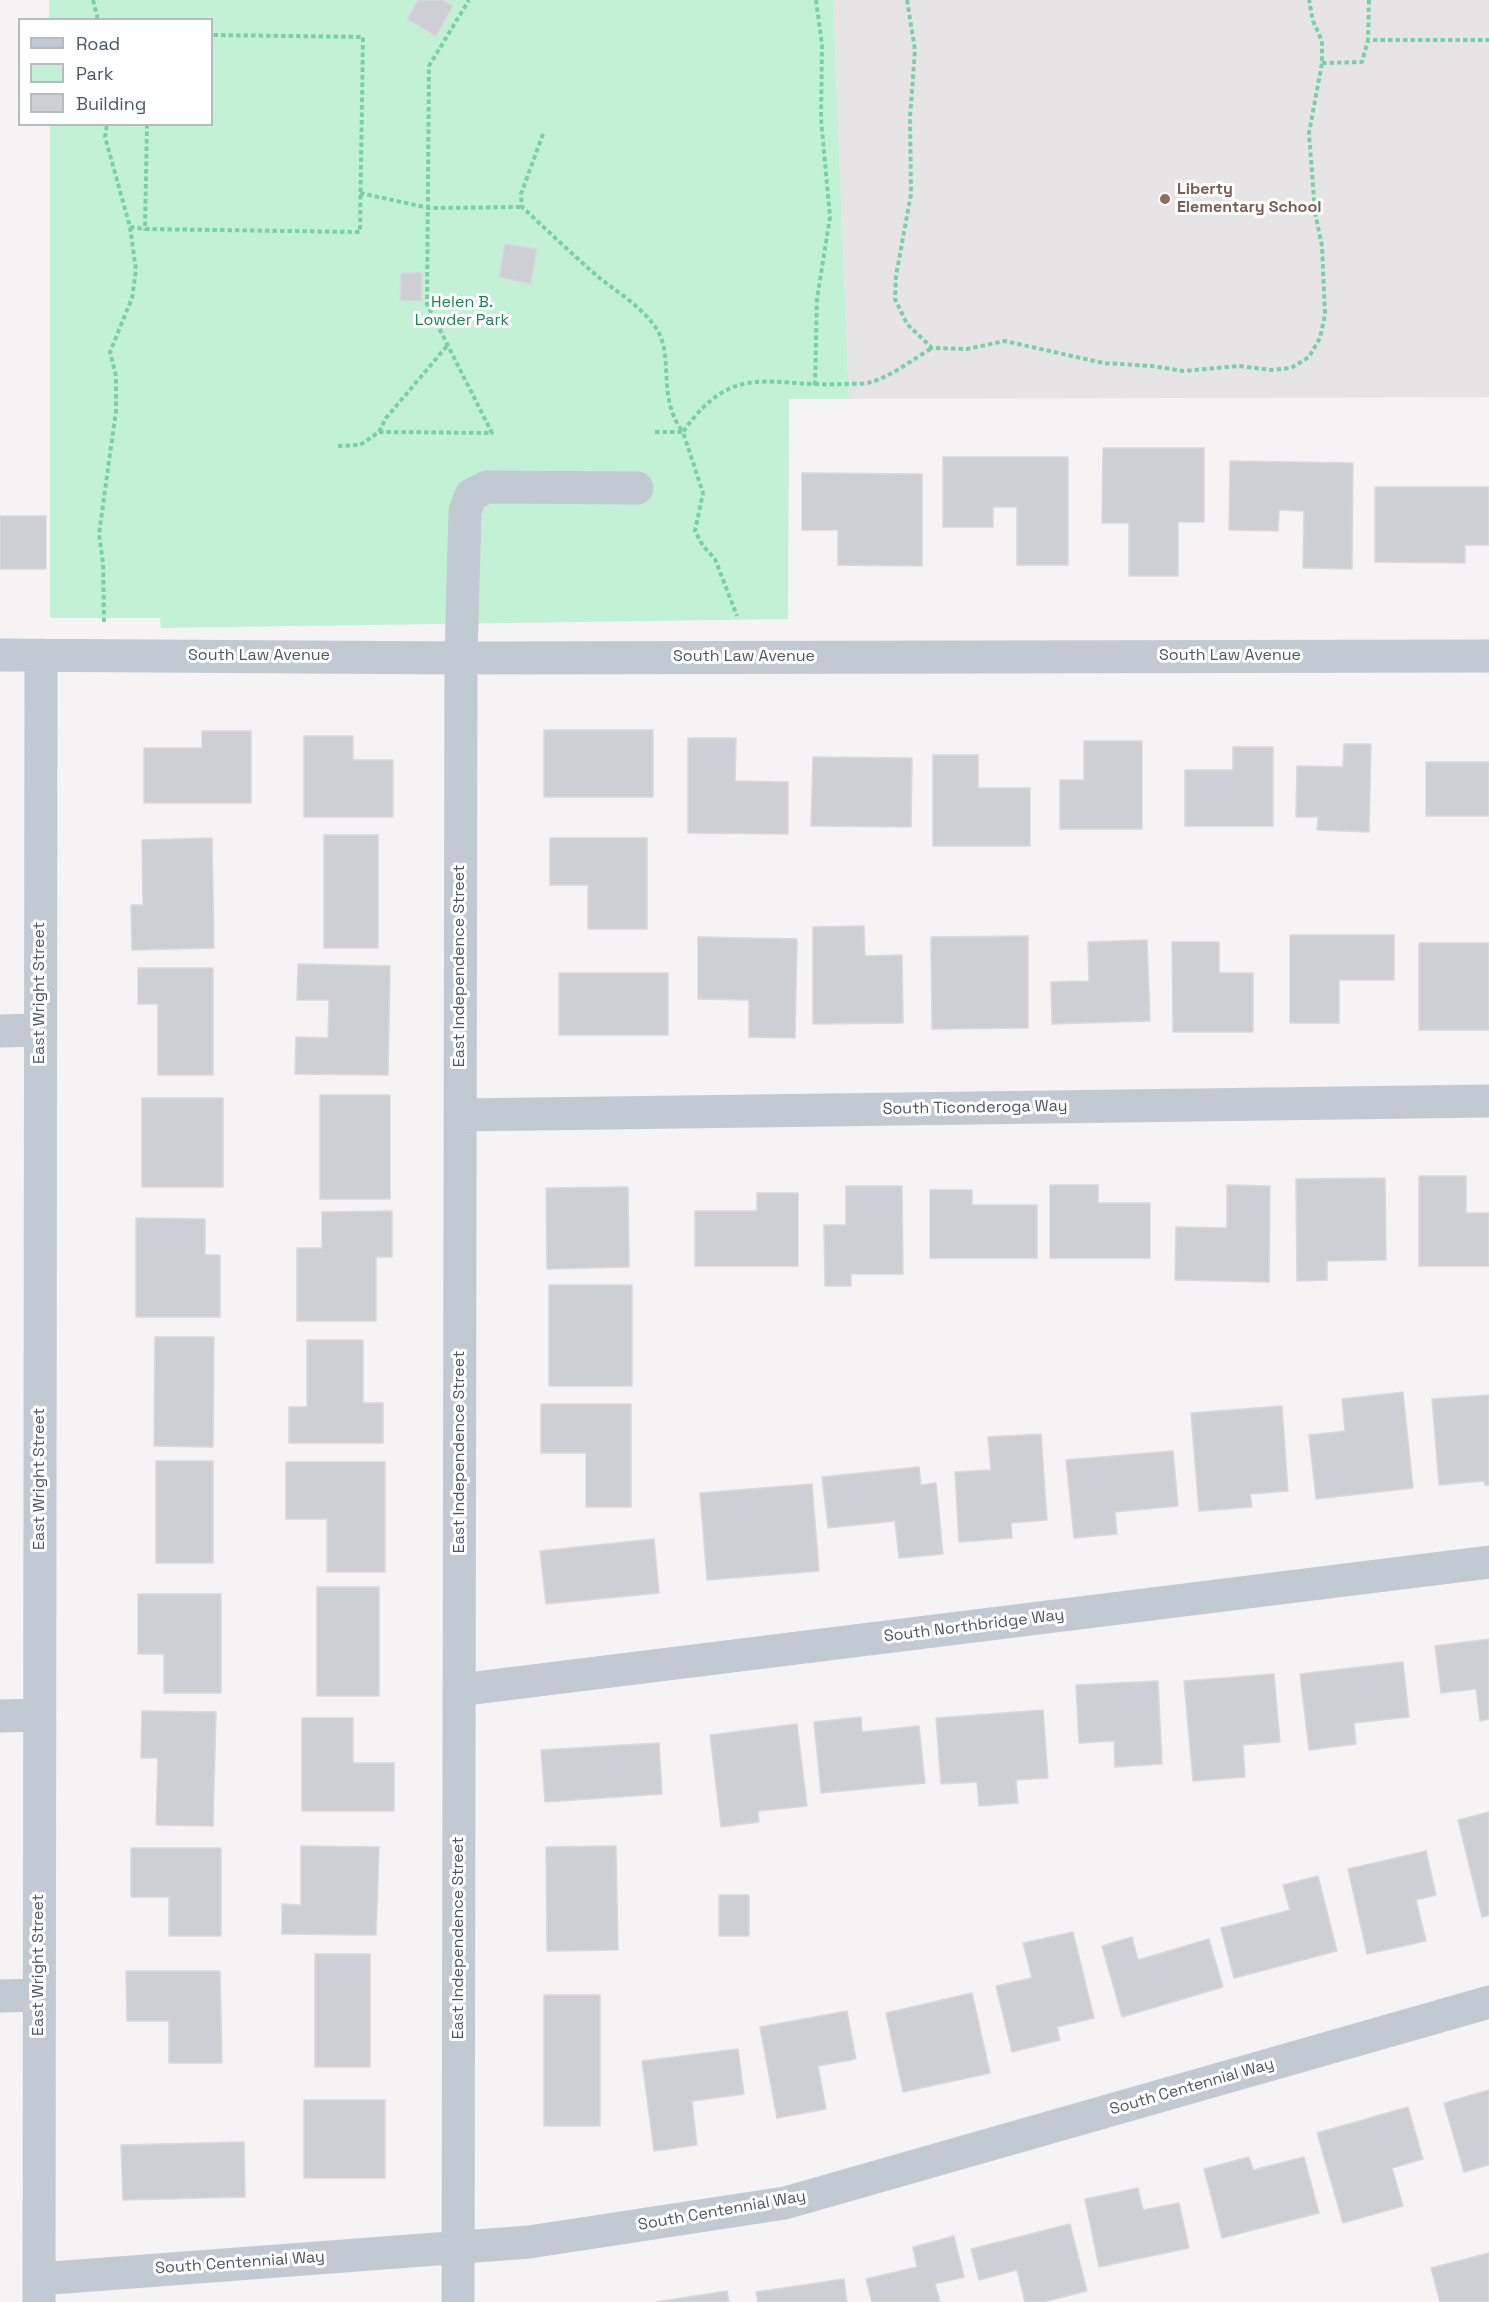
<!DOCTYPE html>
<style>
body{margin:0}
#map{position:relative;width:1489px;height:2302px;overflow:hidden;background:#f5f3f3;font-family:"Space Grotesk",sans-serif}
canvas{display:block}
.legend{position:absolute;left:18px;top:18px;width:195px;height:108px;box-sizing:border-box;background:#fff;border:2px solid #b7bbc0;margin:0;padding:8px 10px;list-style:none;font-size:18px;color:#4a5661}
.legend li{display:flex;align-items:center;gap:12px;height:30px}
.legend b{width:30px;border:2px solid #b7bbc0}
</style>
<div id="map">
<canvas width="1489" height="2302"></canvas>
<ul class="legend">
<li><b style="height:8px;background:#c1cad2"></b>Road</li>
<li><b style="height:16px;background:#c3f1d5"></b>Park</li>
<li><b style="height:16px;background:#cdcfd5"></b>Building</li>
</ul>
</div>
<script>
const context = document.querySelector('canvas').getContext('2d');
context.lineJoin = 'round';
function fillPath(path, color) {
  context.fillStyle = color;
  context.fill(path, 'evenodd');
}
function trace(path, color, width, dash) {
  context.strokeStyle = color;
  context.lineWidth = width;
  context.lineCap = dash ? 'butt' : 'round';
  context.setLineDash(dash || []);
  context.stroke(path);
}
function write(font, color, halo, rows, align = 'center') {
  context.font = font + ' "Space Grotesk",sans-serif';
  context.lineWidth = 6;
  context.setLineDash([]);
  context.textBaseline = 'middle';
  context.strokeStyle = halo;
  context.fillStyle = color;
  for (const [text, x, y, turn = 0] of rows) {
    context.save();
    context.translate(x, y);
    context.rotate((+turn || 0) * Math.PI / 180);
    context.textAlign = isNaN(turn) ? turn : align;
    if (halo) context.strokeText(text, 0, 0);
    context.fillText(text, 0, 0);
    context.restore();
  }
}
fillPath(new Path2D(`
 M833 0H1489V397L849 399Z`), '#e6e4e5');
fillPath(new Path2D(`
 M49 0H833L849 399H789L788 619 161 628 160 618H50V125L212 124V20L49 19Z`), '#c3f1d5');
const building = new Path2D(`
 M418 0H442L453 6 436 36 407 19Z
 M505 244 537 249 531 284 499 277Z
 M422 272V301H400L401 273Z
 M1103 448H1204V522H1178V576H1129V523H1102Z
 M943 457H1068V565H1017V507H993V527H943Z
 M1230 461 1353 463 1352 569 1303 568 1304 511 1279 510 1278 531 1229 530Z
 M802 473 922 474V566L838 565V530H802Z
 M1375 487H1489V545H1465V563L1375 562Z
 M0 516H46V569H0Z
 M544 730H653V797H544Z
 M202 731H251V803H144V748H202Z
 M304 736H353V760H393V817H304Z
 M688 738H736L735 781 788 782V834L688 833Z
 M1084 741H1142V829H1060V780H1084Z
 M1344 744H1371L1369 832 1317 830 1318 817H1296L1297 766 1343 767Z
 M1233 747H1273V826H1185V770H1233Z
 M933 755H978V788H1030V846H933Z
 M813 757 912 758 911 827 811 826Z
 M1426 762H1489V816H1426Z
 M324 835H378V948H324Z
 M212 838 214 948 132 950 131 905H143L142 840Z
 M550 838H647V929H588V885H550Z
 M864 926 865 956 902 955 903 1023 813 1024V927Z
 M1290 935H1394V980H1339V1023H1290Z
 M1028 936V1028L932 1029 931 937Z
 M698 937 797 939 795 1038 749 1037V1000L698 999Z
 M1147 940 1150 1021 1052 1024 1051 982 1089 981 1088 942Z
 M1172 942H1219V973H1253V1032H1173Z
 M1419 943H1489V1030H1419Z
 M298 964 390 966 388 1075 295 1074 296 1037 328 1038 329 1000H297Z
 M138 968H213V1075H158V1004H138Z
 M559 973H668V1035H559Z
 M320 1095H390V1199H320Z
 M142 1098H223V1187H142Z
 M1419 1176H1466V1213H1489V1266H1419Z
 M1385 1178 1386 1260 1327 1261V1280L1297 1281 1296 1179Z
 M1050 1185H1098V1203H1150V1258H1050Z
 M1227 1185 1270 1186 1269 1282 1175 1280 1176 1227 1227 1228Z
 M846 1186H902L903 1274H851V1286H825L824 1225H846Z
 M628 1187 629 1267 547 1269 546 1188Z
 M930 1190H972V1205H1037V1258H930Z
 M757 1193H798V1266H695V1211H757Z
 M392 1211V1257H376V1321H297V1248H322V1212Z
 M136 1218 205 1219V1255H220V1317H136Z
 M549 1285H632V1386H549Z
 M155 1337H214L213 1447 154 1446Z
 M307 1340H363V1403H383V1443H289V1407H307Z
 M1403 1392 1413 1488 1316 1499 1309 1435 1345 1431 1342 1399Z
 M1489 1395V1485H1485L1484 1481 1439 1485 1432 1399Z
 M541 1404H631V1507H586V1453H541Z
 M1282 1406 1288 1491 1250 1494 1252 1507 1199 1511 1191 1413Z
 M1041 1434 1047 1520 1011 1523 1012 1538 959 1542 955 1472 991 1470 988 1437Z
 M1173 1451 1178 1506 1115 1512 1117 1534 1074 1538 1066 1460Z
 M156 1461H213V1563H156Z
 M286 1462H385V1572H327V1519H286Z
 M919 1467 921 1485 936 1483 943 1554 899 1558 895 1521 828 1528 822 1477Z
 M812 1484 819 1571 707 1580 700 1493Z
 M654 1539 659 1593 546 1604 540 1551Z
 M317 1587H379V1696H317Z
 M138 1594H221V1693H164V1654H138Z
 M1489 1639V1719L1480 1721 1476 1689 1441 1693 1435 1646Z
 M1403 1662 1409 1717 1354 1723 1356 1744 1309 1750 1300 1674Z
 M1274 1674 1280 1742 1243 1745 1245 1777 1193 1781 1184 1681Z
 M1158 1681 1162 1764 1115 1767 1114 1741 1079 1743 1076 1685Z
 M1043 1710 1048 1778 1016 1780 1018 1803 979 1806 977 1782 941 1784 936 1718Z
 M142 1711 216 1712 213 1826 156 1825 158 1758H141Z
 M861 1717 862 1732 919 1726 925 1783 821 1793 814 1722Z
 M302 1718H353V1763H394V1811H302Z
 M797 1724 807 1806 758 1811 759 1822 721 1827 710 1735Z
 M659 1743 662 1794 545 1802 541 1750Z
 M1489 1812V1915L1482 1917 1458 1820Z
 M301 1846 379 1847 376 1935 282 1934V1904L301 1905Z
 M616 1846 618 1950 547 1951 546 1847Z
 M131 1848H221V1936H169V1897H131Z
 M1426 1851 1436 1895 1416 1900 1426 1941 1367 1954 1348 1869Z
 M1318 1876 1337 1951 1234 1978 1221 1928 1290 1910 1283 1885Z
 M719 1895H749V1936H719Z
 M1073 1932 1094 2018 1057 2027 1060 2040 1012 2052 996 1986 1032 1978 1023 1943Z
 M1132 1937 1138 1960 1209 1939 1223 1987 1122 2017 1102 1946Z
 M315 1954H370V2067H315Z
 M126 1971H220L222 2063H169V2021H127Z
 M972 1993 990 2073 903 2092 886 2013Z
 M544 1995H600V2126H544Z
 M847 2011 856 2059 818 2066 826 2109 777 2118 760 2027Z
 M738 2049 744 2094 692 2101 697 2145 654 2151 642 2061Z
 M1489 2090V2165L1464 2172 1444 2103Z
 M304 2100H385V2178H304Z
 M1408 2107 1423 2159 1392 2168 1403 2206 1343 2223 1317 2133Z
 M244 2142 245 2197 123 2200 121 2145Z
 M1249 2157 1253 2170 1304 2157 1319 2213 1222 2238 1204 2169Z
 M1138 2188 1143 2210 1179 2203 1189 2248 1099 2267 1085 2199Z
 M1070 2224 1087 2291 1043 2302H1025L1017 2270 979 2280 971 2249Z
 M954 2236 964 2277 935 2284 940 2302H872L866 2279 917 2267 913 2247Z
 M1489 2253V2302H1440L1431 2268Z
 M844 2279 847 2302H758L756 2292Z
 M727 2291 729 2302H656Z`);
fillPath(building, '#cdcfd5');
trace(building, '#d7d9de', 1.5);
trace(new Path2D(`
 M93 0 98 20
 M907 0 915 50 910 117 911 194 896 276 895 299 907 324 932 348 967 349 1005 341 1103 363 1152 366 1183 371 1239 366 1272 370 1291 368 1309 357 1320 338 1325 315 1322 246 1315 213 1309 133 1322 63V41L1313 21 1309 0
 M1369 0 1368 40H1489
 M1322 63 1362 62 1368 40
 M147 124 145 229 360 232 363 37 212 35
 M543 134 521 194 522 207C547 230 572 254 597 276 617 292 641 306 656 328 675 356 656 397 683 432 734 359 770 388 844 384 852 383 863 385 871 382 890 377 915 358 932 348
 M360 193 429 208 522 207
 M130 227 145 229
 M815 385 817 299 830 217 821 119 822 45 816 0
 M379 432 386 418 447 346
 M655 432H683L703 493 695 531 703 546 715 559 737 616
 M338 446 360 445 379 432 492 433 427 304 429 66 469 0
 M104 622 103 563 99 534 116 411V376L110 352 132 298 136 270 130 227 105 137 107 124`), '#7ad0a6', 4, [4.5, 3]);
trace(new Path2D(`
 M0 655 461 658 1489 656
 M0 1031 40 1030
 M460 1115 1489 1101
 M459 1690 1489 1562
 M0 1716 39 1715
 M0 1996 39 1995
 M39 2279 529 2242 785 2203 1489 2002
 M39 2302 41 655
 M458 2302 461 658 465 511 471 495 487 487 637 488`), '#c1cad2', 33);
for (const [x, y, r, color] of [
 [1165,199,6,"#8d6e63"]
]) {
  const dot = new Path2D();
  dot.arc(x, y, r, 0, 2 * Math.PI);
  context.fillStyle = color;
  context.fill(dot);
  trace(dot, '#fff', 2);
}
write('bold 16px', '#785e54', '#fff', [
 ["Liberty",1177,190],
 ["Elementary School",1177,208]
], 'left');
write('16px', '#17864f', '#fff', [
 ["Helen B.",462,303],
 ["Lowder Park",462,321]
]);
write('16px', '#4a5661', '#fff', [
 ["South Law Avenue",259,656],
 ["South Law Avenue",1230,656],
 ["South Law Avenue",744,657],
 ["East Independence Street",460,966,-90],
 ["East Wright Street",40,993,-90],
 ["South Ticonderoga Way",975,1108,-1],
 ["East Independence Street",460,1452,-90],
 ["East Wright Street",40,1479,-90],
 ["South Northbridge Way",974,1626,-7],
 ["East Independence Street",459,1938,-90],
 ["East Wright Street",39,1965,-90],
 ["South Centennial Way",1192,2087,-16],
 ["South Centennial Way",722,2211,-10],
 ["South Centennial Way",240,2263,-4]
]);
</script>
